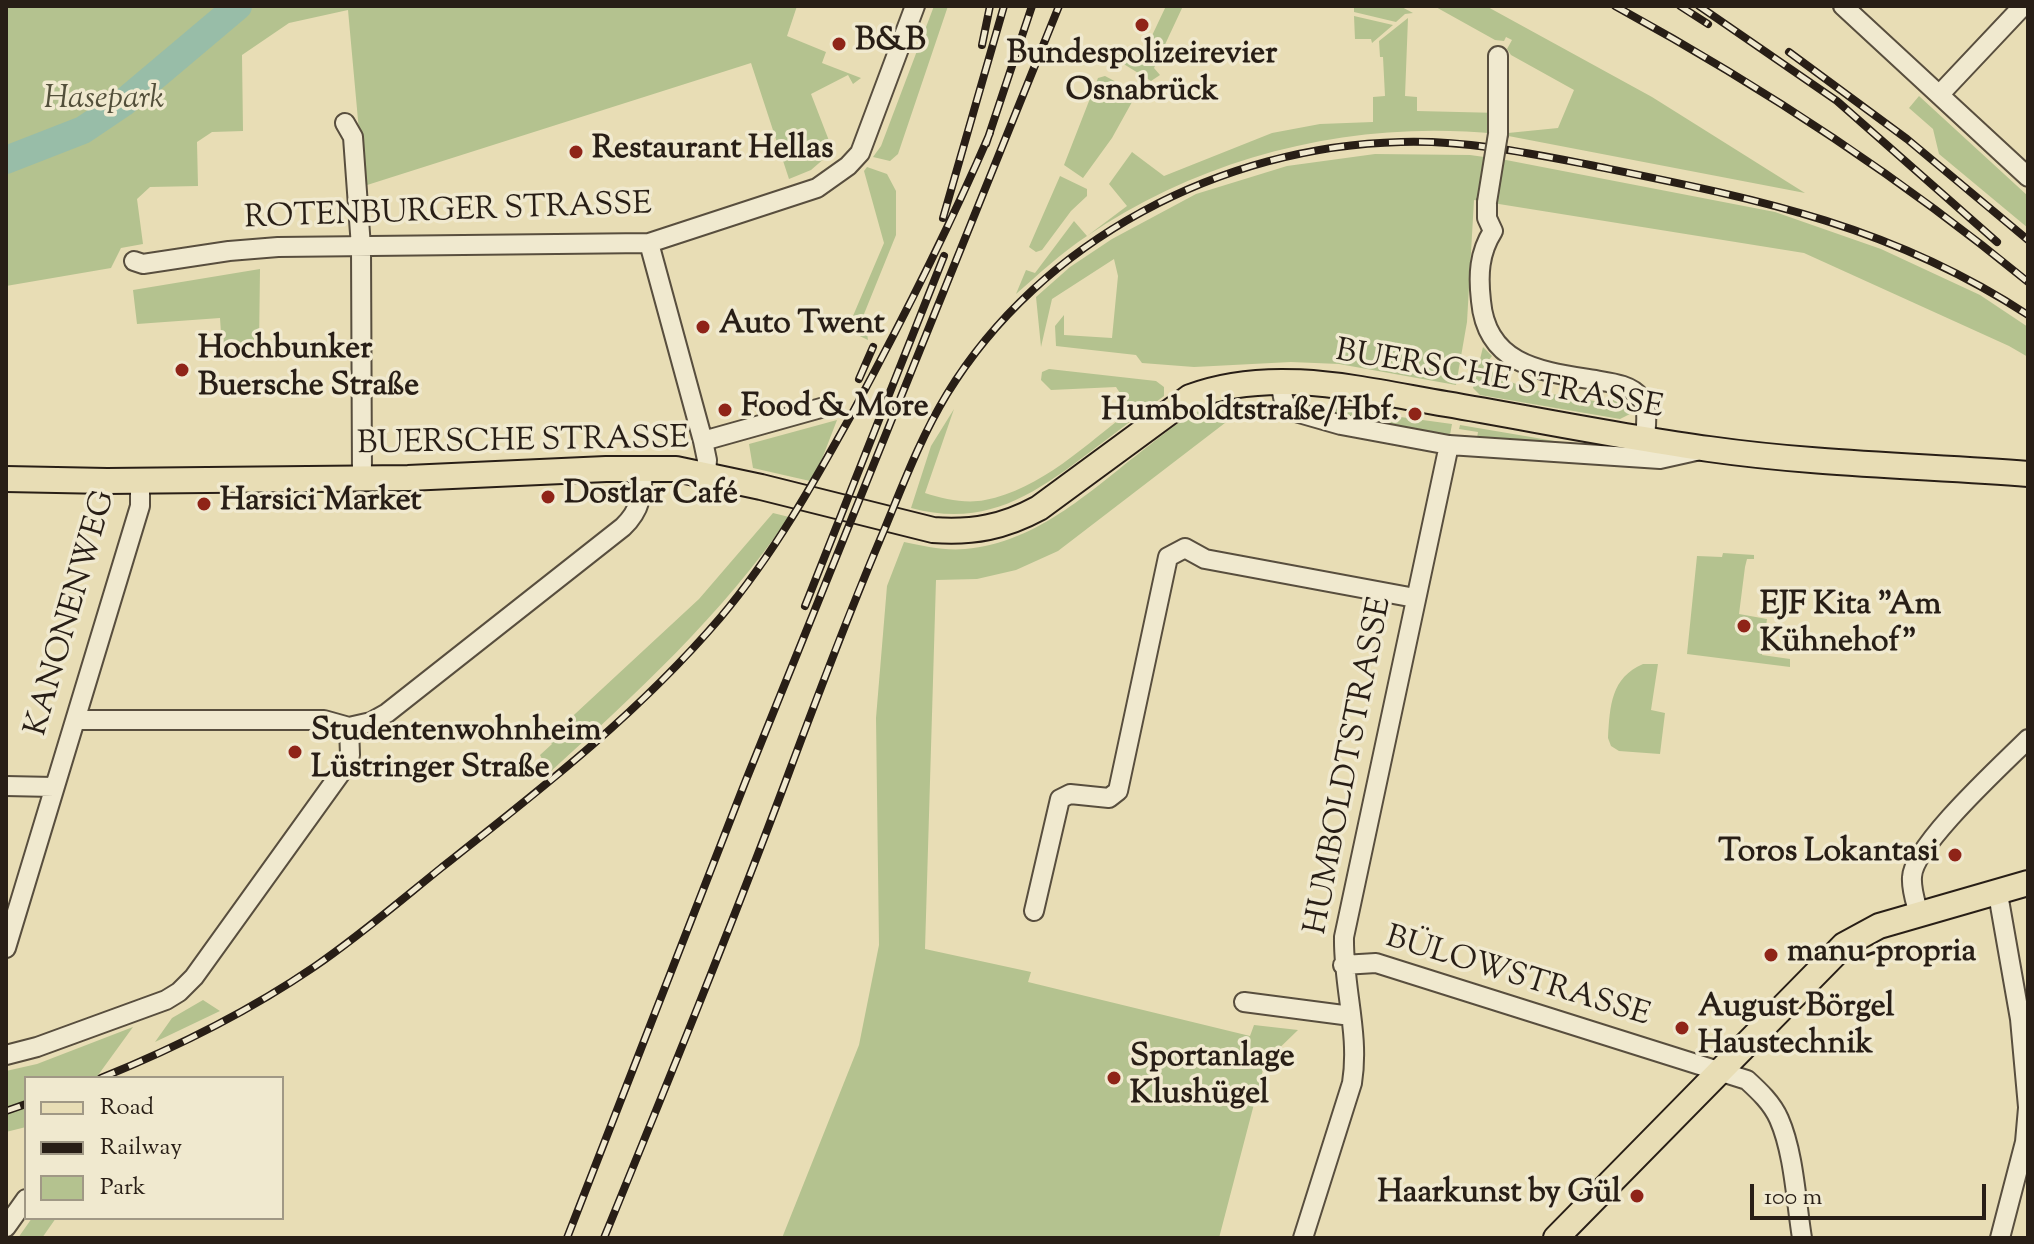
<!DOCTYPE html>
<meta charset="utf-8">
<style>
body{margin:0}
#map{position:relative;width:2034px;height:1244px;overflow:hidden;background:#e8ddb5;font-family:"Sorts Mill Goudy",serif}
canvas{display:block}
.frame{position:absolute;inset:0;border:8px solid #281e16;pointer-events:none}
.legend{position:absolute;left:24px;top:1076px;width:260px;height:144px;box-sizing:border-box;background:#f0e9cf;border:2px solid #a09885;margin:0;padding:10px 14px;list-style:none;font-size:24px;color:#281e16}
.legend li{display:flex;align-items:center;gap:16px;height:40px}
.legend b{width:40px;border:2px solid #a09885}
.scale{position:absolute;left:1750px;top:1184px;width:236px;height:36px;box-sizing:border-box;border:4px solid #281e16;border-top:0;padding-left:10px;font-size:24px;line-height:28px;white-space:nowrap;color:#281e16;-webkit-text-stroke:6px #f0e9cf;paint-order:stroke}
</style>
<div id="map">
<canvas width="2034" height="1244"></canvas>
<div class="frame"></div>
<ul class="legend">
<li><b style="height:10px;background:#e8ddb5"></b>Road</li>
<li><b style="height:10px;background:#281e16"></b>Railway</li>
<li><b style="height:22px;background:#b4c28f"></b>Park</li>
</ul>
<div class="scale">100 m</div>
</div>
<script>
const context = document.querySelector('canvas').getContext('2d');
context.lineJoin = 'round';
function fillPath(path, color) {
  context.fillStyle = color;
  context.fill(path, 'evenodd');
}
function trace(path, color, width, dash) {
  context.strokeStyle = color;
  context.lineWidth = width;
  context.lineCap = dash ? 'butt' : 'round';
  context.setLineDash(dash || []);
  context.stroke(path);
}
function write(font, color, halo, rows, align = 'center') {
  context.font = font + ' "Sorts Mill Goudy",serif';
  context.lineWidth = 7;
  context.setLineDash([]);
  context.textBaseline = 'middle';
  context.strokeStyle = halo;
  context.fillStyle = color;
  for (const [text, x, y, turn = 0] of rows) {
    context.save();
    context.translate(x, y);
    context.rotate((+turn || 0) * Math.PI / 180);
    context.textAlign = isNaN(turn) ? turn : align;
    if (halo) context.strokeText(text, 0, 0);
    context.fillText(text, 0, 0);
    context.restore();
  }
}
fillPath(new Path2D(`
 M6 6H797L787 36 826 52 822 63 861 78 853 84 848 75 811 94 833 151 811 170 789 179 751 63 364 186 348 10 289 23 242 55 243 131 212 132 197 142 198 186 150 187 137 199 143 244 121 248 111 268 6 286Z
 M934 6H948L898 154 890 161 873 157 881 146Z
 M1166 6H1183L1154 68 1160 75 1151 81 1114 58 1117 52 1140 61Z
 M1354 6H1400L1413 13 1405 14 1396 22 1354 12Z
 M1434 6H1486L1652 97 1805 193 1498 134C1355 119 1206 155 1087 236 1061 253 1039 274 1016 294L1026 270 1035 273 1074 221 1087 236 1127 206 1109 184 1132 152 1164 176 1272 133 1320 124 1373 122V97L1385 96 1383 57H1380L1379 41 1408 18 1405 96 1417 97V111L1500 113 1498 134 1558 128 1574 90 1511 55 1507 49 1512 40 1506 37 1504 41 1495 40Z
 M1354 16 1393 25 1372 43 1371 39H1355Z
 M1105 76 1137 93 1112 138 1083 178 1064 165 1098 78Z
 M1919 96 2028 196V228L1939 154 1933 129 1909 108Z
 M1375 154 1470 155 1506 160 1775 212 1881 249 1980 295 2028 327V357L2009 346 1804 253 1474 200 1467 322 1456 385 1339 364 1291 362 1194 367 1142 363 1136 355 1056 346 1055 326 1064 315V335L1112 338 1118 276 1114 259 1052 299 1041 347 1036 297 1070 267 1112 239 1196 194 1287 166Z
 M867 167 887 174 896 191V235L864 314 868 340 847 330 884 243 864 171Z
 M1060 176 1087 189V196L1071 211 1042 250 1036 252 1029 247Z
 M260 269 259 347 222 348 220 318 137 324 133 290Z
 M1483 347 1492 356 1485 365C1514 394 1573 396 1612 404L1614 393 1627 400 1630 414 1620 419 1480 395 1473 388Z
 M1049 369 1156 381 1164 387V396C1139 415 1115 433 1090 452 1033 495 986 528 911 508L931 446 954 409 925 493C944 499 966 504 985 500 1040 490 1088 443 1131 410L1116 387 1051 390 1041 380 1042 372Z
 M1231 401 1251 403 1058 551 1016 570 977 579 936 580 925 949 1031 972 1028 982 1250 1036 1254 1025 1298 1030 1265 1062 1219 1238H782L859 1045 879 945 876 718 887 586 904 542C923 546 945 551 965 549 1039 543 1094 487 1151 444 1178 423 1196 407 1231 401Z
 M1305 404 1452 424 1450 435 1346 416Z
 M837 420 822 459 810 481 753 468 749 444Z
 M1460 425 1584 446 1477 438 1478 432 1459 429Z
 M773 513 789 517C723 614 635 695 549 773L540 755 552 744 548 739 699 599Z
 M1723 553 1754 555V559H1747L1745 567 1739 614 1767 619 1762 655 1790 659V667L1687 654 1697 556 1722 557Z
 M1643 664H1658L1651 710 1665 713 1660 754 1619 751 1611 746 1608 738C1610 705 1611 678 1643 664Z
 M203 1000 220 1011 155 1042 172 1018Z
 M133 1027 96 1078H26V1127L6 1132V1071L37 1064Z
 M32 1218H56L42 1238H18Z`), '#b4c28f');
trace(new Path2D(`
 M6 160 83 130 123 103 238 6`), '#98bda8', 28);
const minor = new Path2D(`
 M1843 6 2028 177
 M1940 94 2023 6
 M345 123 353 137 361 247 362 478
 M1498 134V56
 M1487 202V218L1493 231C1479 253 1478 275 1481 301 1487 369 1548 372 1601 381 1614 383 1632 386 1640 397 1649 408 1646 425 1645 438
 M649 243 703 441 707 460 706 474
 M134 261 143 264 229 251 278 247 649 243 817 188 848 166 860 153 915 6
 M1280 382 1284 402 1292 411 1341 425 1449 445 1660 459 1696 451
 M703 441 828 406
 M77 720H324L349 727
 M6 786 54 787
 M1998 894 2020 1019 2028 1107
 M1034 911 1060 799 1070 794 1109 798 1118 791 1168 557 1185 548 1205 559 1415 598
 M1919 915C1916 903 1911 890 1912 877 1913 846 2003 764 2028 739
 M6 948 140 506V480
 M1343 965 1376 963 1747 1080C1759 1091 1772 1103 1779 1119 1794 1153 1796 1201 1802 1238
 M1244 1002 1351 1016
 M6 1055 37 1047 166 1000 179 992 194 977 345 767 350 755 349 727 371 722 387 713 623 527C642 509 642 493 643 468
 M6 1227 26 1199
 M1303 1238 1352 1083C1360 1034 1343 987 1344 937L1449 445
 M2000 1238 2025 1142 2028 1108`);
const major = new Path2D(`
 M6 479 107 481 408 478 606 469H676L761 487 933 530C973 533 1004 527 1039 508L1190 397C1273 366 1363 390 1446 404 1534 419 1621 437 1709 449 1814 464 1922 466 2028 474
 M1556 1238 1844 945 1879 926 2028 883`);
trace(minor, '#584e3e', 22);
trace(major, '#281e16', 28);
trace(minor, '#f0e9cf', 18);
trace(major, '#e8ddb5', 24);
const rail = new Path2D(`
 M1615 6C1761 86 1899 176 2028 282
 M1680 6 1708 24
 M1699 6 1837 101 1997 242
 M982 45 990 6
 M1789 52 1907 139 2028 240
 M986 144 1032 6
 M943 218 1004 6
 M859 379 873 347
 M805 606 944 256
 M101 1078C175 1048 248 1012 314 967 358 937 400 901 441 868 540 790 638 714 720 618 774 554 814 482 854 410 903 319 949 228 990 133
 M6 1111 26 1104
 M567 1238 746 780 1059 6
 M604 1238C667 1084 730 930 788 775 819 692 850 610 885 528 904 482 921 437 947 394 1041 240 1222 146 1401 142 1465 140 1528 153 1590 165 1751 198 1887 223 2028 315`);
trace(rail, '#281e16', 8);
trace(rail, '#f0e9cf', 5, [15]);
const minorBridge = new Path2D(`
 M1487 202 1498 134`);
trace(minorBridge, '#584e3e', 22, []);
trace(minorBridge, '#f0e9cf', 18);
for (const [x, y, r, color] of [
 [1142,25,8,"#8f2418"],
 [839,44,8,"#8f2418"],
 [576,152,8,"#8f2418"],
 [703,327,8,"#8f2418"],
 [182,370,8,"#8f2418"],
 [725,410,8,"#8f2418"],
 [1415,414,8,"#8f2418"],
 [548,497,8,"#8f2418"],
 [204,504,8,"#8f2418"],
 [1744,626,8,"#8f2418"],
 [295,752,8,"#8f2418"],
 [1955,855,8,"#8f2418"],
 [1771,955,8,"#8f2418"],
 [1682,1028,8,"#8f2418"],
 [1114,1078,8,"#8f2418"],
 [1637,1196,8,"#8f2418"]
]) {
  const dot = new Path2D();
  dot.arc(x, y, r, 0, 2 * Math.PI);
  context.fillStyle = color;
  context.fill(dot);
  trace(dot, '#f0e9cf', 3);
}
write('bold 32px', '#281e16', '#f0e9cf', [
 ["B&B",855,44],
 ["Bundespolizeirevier",1142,57,"center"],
 ["Osnabrück",1142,94,"center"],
 ["Restaurant Hellas",592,152],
 ["Auto Twent",719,327],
 ["Hochbunker",198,352],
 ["Buersche Straße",198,389],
 ["Food & More",741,410],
 ["Humboldtstraße/Hbf.",1399,414,"right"],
 ["Dostlar Café",564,497],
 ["Harsici Market",220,504],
 ["EJF Kita \"Am",1760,608],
 ["Kühnehof\"",1760,645],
 ["Studentenwohnheim",311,734],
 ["Lüstringer Straße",311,771],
 ["Toros Lokantasi",1939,855,"right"],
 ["manu-propria",1787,955],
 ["August Börgel",1698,1010],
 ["Haustechnik",1698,1047],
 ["Sportanlage",1130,1060],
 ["Klushügel",1130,1097],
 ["Haarkunst by Gül",1621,1196,"right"]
], 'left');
write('italic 32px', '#524f3a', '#f0e9cf', [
 ["Hasepark",104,102]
]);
write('32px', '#281e16', '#f0e9cf', [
 ["ROTENBURGER STRASSE",448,214,-2],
 ["BUERSCHE STRASSE",1499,382,10],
 ["BUERSCHE STRASSE",523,444,-1],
 ["KANONENWEG",73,614,-74],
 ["HUMBOLDTSTRASSE",1351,766,-79],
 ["BÜLOWSTRASSE",1517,979,17]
]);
</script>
